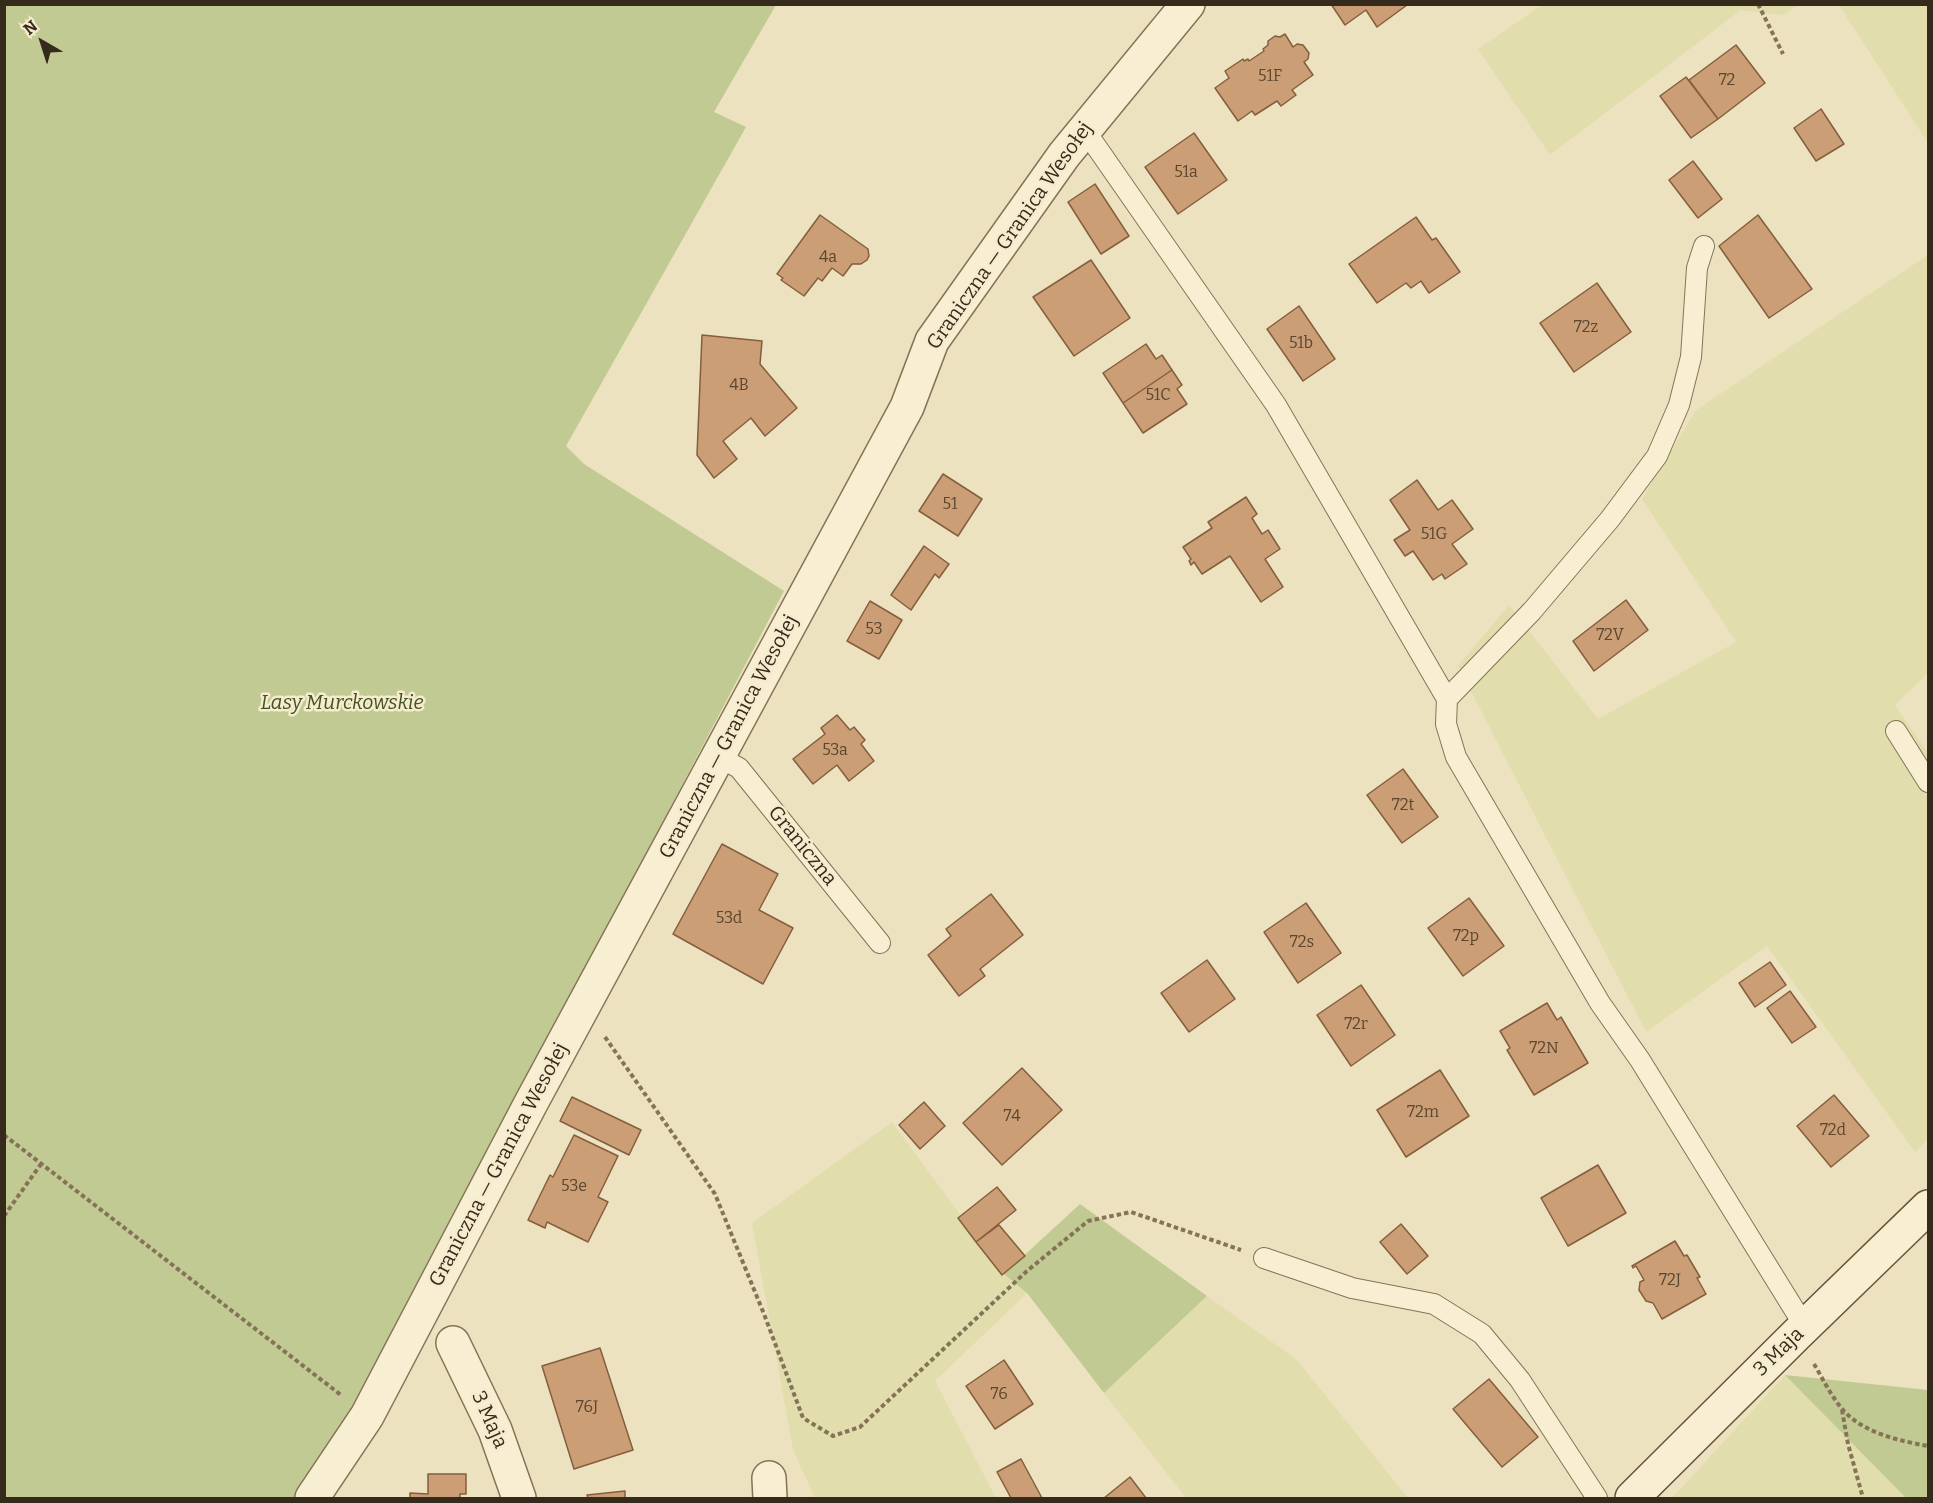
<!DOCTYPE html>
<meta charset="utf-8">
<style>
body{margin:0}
#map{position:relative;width:1933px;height:1503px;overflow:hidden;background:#ede2bf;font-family:Bitter,serif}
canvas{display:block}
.frame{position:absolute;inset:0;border:6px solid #352a1c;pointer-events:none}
.north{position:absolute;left:12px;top:12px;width:60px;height:60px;-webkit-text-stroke:4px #f5ecce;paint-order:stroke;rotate:321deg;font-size:16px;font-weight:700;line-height:24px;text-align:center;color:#352a1c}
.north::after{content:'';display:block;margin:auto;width:21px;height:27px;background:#352a1c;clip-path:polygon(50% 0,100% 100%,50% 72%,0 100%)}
</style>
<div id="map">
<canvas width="1933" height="1503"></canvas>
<div class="frame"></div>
<div class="north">N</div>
</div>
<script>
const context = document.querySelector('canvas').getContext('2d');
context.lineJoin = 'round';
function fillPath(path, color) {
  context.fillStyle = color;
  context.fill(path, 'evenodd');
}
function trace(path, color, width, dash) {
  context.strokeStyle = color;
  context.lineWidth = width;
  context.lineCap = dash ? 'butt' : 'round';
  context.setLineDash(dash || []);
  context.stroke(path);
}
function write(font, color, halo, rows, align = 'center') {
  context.font = font + ' Bitter,serif';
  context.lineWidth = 5;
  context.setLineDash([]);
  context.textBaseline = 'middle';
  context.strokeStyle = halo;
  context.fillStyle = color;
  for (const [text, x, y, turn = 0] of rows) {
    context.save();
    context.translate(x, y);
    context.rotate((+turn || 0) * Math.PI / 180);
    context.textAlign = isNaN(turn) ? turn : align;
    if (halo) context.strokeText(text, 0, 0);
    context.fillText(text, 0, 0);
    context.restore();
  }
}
fillPath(new Path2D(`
 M1542 5V4L1799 5 1782 15 1741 10 1550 155 1478 49Z
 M1839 5H1928V143Z
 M1928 255V673L1895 705 1928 753V1139L1915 1152 1767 946 1646 1032 1458 666 1509 605 1598 719 1736 642 1642 499 1696 410Z
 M892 1122 1004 1274 1027 1293 935 1381 996 1498H815L793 1450 752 1223Z
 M1207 1296 1296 1359 1408 1498H1186L1104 1393Z
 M1785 1375 1906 1498H1672Z`), '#e2ddad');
fillPath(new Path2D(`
 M5 5H776L714 112 746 127 566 446 584 464 784 591 368 1383 296 1498H5Z
 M1080 1204 1207 1296 1104 1393 1027 1293 1004 1274Z
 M1785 1375 1928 1390V1498H1906Z`), '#c1ca93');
const building = new Path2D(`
 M1331 4H1407V5L1377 27 1366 10 1345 25Z
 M1285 34 1293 47 1297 44 1303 45 1309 53 1308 59 1304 62 1313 75 1292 90 1296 95 1281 106 1277 101 1255 115 1252 111 1238 121 1215 88 1229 78 1225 71 1243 59 1244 61 1248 59 1249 61 1264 51 1263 49 1268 45V41L1275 36 1280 37Z
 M1736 45 1765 83 1718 119 1689 80Z
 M1686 77 1718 119 1691 138 1660 96Z
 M1821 109 1844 144 1816 161 1794 128Z
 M1194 133 1227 180 1178 214 1145 167Z
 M1693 161 1722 199 1698 218 1669 180Z
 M1095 184 1129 236 1101 254 1068 202Z
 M820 215 868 249 869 256 867 260 861 264H852L843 276 832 268 822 281 818 278 804 296 781 280 783 278 777 274Z
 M1758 215 1812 289 1769 318 1719 246Z
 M1416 217 1432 240 1436 238 1460 272 1429 293 1421 281 1411 288 1406 283 1377 303 1349 264Z
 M1091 260 1130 318 1074 356 1033 297Z
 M1597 283 1631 332 1574 372 1540 323Z
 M1299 306 1335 359 1303 381 1267 329Z
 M702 335 762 341 760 364 797 408 765 436 751 418 723 441 737 459 714 478 697 455Z
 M1146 344 1156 359 1162 355 1172 370 1123 403 1103 373Z
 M1172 370 1182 385 1177 389 1187 404 1143 433 1123 403Z
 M943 474 982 499 958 536 919 511Z
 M1417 480 1438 510 1452 500 1473 529 1452 544 1467 564 1445 579 1442 574 1433 580 1413 551 1405 556 1394 540 1410 530 1390 500Z
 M1246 497 1257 514 1252 518 1262 534 1268 530 1280 549 1265 559 1283 587 1261 602 1230 556 1202 574 1194 562 1191 565 1189 561 1191 559 1183 547 1212 528 1208 522Z
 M924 546 949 564 939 578 935 574 911 610 891 595Z
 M1626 600 1648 630 1594 671 1573 641Z
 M870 601 902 620 879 659 847 641Z
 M837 715 850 730 854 727 865 740 861 744 874 761 849 781 837 765 813 784 793 759 825 734 821 728Z
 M1403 769 1438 817 1402 843 1367 795Z
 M722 844 778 874 759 910 793 928 763 984 673 934Z
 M991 894 1023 935 980 969 985 976 959 996 928 955 951 936 946 929Z
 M1469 898 1504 946 1463 976 1428 928Z
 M1306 903 1341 953 1298 983 1264 932Z
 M1207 960 1235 999 1189 1032 1161 993Z
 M1770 962 1786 985 1755 1007 1739 983Z
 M1361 985 1395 1035 1351 1066 1317 1015Z
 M1790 991 1816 1027 1792 1043 1767 1008Z
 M1547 1003 1557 1020 1561 1017 1588 1063 1534 1095 1507 1050 1510 1048 1500 1031Z
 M1022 1068 1062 1110 1002 1165 963 1123Z
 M1440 1070 1469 1116 1406 1157 1377 1110Z
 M1834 1095 1869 1136 1831 1167 1797 1126Z
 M572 1097 641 1130 629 1155 560 1121Z
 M924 1102 945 1126 920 1149 899 1125Z
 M574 1135 618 1156 598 1197 608 1202 588 1242 547 1222 545 1228 528 1220 550 1175 553 1177Z
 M1598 1165 1626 1213 1568 1246 1541 1198Z
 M997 1187 1016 1210 976 1242 958 1218Z
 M1401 1224 1428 1256 1407 1274 1380 1242Z
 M999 1225 1025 1256 1002 1275 976 1242Z
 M1675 1241 1684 1256 1687 1255 1700 1277 1697 1278 1706 1294 1662 1319 1653 1303 1646 1301 1639 1290 1640 1282 1644 1280 1636 1266 1633 1268 1632 1266Z
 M600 1348 633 1450 574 1469 542 1366Z
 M1004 1360 1033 1404 995 1429 966 1386Z
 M1489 1379 1538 1437 1502 1467 1453 1409Z
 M1021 1459 1042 1498H1011L997 1472Z
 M428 1474H466V1494H460V1498H410V1493L428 1494Z
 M1130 1477 1146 1498H1104Z
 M625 1491V1498H588L587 1495Z`);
fillPath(building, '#cb9e75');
trace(building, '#845e3e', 1.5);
const lane = new Path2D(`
 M1084 129 1276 405 1447 699
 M1704 246 1697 268 1691 357 1679 405 1657 456 1610 519 1532 611 1447 699 1446 724 1456 757 1600 1003 1640 1060 1805 1327
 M1896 731 1928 782
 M719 757 739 768 880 943
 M1264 1258 1352 1288 1434 1304 1482 1334 1520 1380 1597 1498`);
const street = new Path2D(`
 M453 1343 495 1430 519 1498
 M769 1478 770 1498
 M312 1498 367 1416 531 1103 907 407 932 341 1064 155 1188 4`);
const secondary = new Path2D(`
 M1632 1498 1796 1335 1928 1207`);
trace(lane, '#857358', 22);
trace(street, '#857358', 36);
trace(secondary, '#67543b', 36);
trace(new Path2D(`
 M1758 4 1783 54
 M605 1037 715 1194 764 1314 803 1418 833 1436 860 1427 1027 1271 1088 1221 1131 1212 1241 1250
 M4 1135 341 1395
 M4 1216 41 1164
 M1814 1364C1823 1379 1832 1398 1844 1411 1864 1433 1900 1441 1928 1446
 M1842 1410 1848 1444 1863 1498`), '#857358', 4, [4.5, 3]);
trace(lane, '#f8efd2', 20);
trace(street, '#f8efd2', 33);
trace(secondary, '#f8efd2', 33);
write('16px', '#5a4732', null, [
 ["51F",1270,77],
 ["72",1727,81],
 ["51a",1186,173],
 ["4a",828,258],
 ["72z",1586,328],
 ["51b",1301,344],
 ["4B",739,386],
 ["51C",1158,396],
 ["51",950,505],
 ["51G",1434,535],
 ["53",874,630],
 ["72V",1610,636],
 ["53a",835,751],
 ["72t",1403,806],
 ["53d",729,919],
 ["72p",1466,937],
 ["72s",1302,943],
 ["72r",1356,1025],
 ["72N",1544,1049],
 ["72m",1423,1113],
 ["74",1012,1117],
 ["72d",1833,1131],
 ["53e",574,1187],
 ["72J",1670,1281],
 ["76",999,1395],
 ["76J",587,1408]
]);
write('20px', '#352a1c', '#f5ecce', [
 ["Graniczna — Granica Wesołej",1010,236,-55],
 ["Graniczna — Granica Wesołej",729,737,-62],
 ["Graniczna",802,846,51],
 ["Graniczna — Granica Wesołej",499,1165,-62],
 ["3 Maja",1779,1352,-44],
 ["3 Maja",489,1420,66]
]);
write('italic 20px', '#435123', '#f5ecce', [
 ["Lasy Murckowskie",342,703]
]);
</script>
